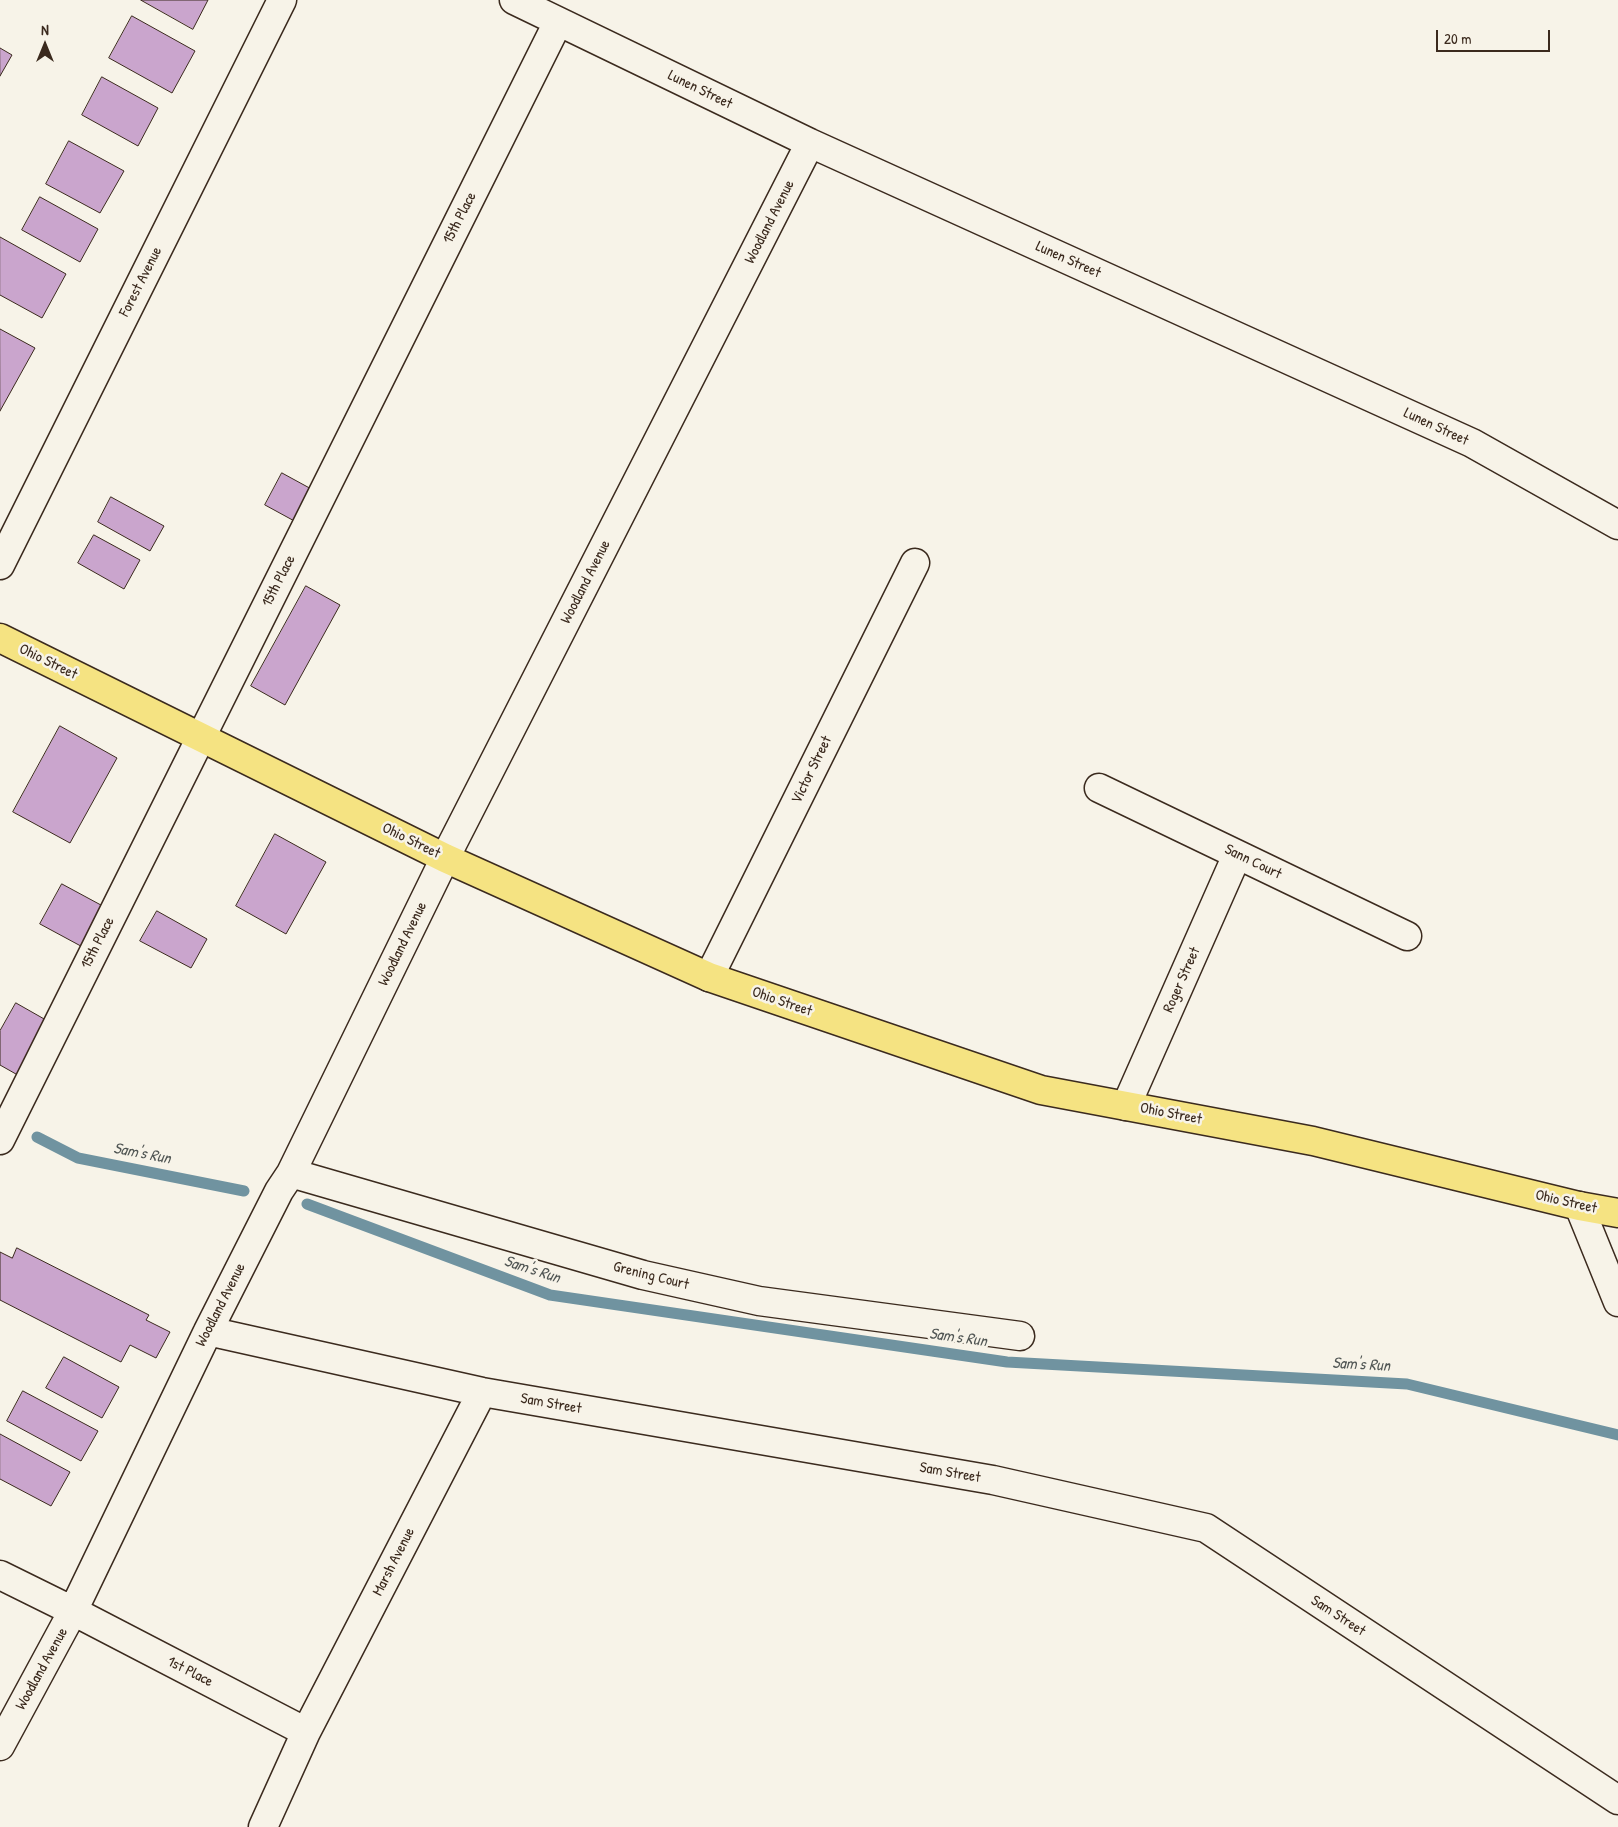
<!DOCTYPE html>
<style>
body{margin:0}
#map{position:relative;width:1618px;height:1827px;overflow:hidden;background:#f7f3e8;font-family:"Patrick Hand",sans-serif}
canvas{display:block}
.north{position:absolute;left:20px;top:20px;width:50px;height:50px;-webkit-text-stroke:4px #f7f3e8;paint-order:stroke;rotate:0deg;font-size:14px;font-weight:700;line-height:20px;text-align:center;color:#3b2a1e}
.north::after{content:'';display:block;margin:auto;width:18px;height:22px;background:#3b2a1e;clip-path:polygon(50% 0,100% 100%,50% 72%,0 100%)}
.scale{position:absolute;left:1436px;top:30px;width:114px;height:22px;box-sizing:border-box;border:2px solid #3b2a1e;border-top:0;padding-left:6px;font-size:15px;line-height:18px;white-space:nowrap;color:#3b2a1e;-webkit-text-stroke:4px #f7f3e8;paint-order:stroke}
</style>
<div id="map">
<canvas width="1618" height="1827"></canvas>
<div class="north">N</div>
<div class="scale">20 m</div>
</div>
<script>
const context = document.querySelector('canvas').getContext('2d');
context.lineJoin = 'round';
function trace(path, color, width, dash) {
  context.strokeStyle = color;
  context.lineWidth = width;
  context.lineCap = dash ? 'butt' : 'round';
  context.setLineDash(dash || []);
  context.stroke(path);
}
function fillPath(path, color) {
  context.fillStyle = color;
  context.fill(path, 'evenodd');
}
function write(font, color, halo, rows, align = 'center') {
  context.font = font + ' "Patrick Hand",sans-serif';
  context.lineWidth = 5;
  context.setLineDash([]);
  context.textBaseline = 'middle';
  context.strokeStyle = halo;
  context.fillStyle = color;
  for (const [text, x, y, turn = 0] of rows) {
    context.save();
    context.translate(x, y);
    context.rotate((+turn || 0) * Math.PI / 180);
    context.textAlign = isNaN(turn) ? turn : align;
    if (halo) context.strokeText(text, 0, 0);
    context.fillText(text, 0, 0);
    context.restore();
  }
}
trace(new Path2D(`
 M37 1137 78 1158 244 1191
 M307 1204 550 1295 1007 1362 1407 1384 1618 1435`), '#7093a0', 11);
const building = new Path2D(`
 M141 0H208L193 29Z
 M132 16 195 51 172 93 109 58Z
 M0 48 12 55 0 76Z
 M102 77 158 108 138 146 82 115Z
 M69 141 124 171 100 213 46 184Z
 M40 197 98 229 80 262 22 230Z
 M0 237 66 274 42 318 0 295Z
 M0 329 35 348 0 411Z
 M282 473 315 491 298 523 265 505Z
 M111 497 164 526 150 551 98 522Z
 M94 535 140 560 124 589 78 563Z
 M306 586 340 605 285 705 251 686Z
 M60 726 117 758 70 843 13 812Z
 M275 834 326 862 286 934 236 906Z
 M62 884 112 911 90 951 40 924Z
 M157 911 207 939 191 968 140 941Z
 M16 1003 53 1024 23 1078 0 1065V1031Z
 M17 1248 149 1315 146 1320 170 1332 156 1358 130 1345 121 1362 0 1300V1252L12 1258Z
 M64 1357 119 1387 102 1418 46 1388Z
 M23 1391 98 1431 81 1461 7 1421Z
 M0 1434 70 1472 51 1506 0 1479Z`);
fillPath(building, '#caa5cd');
trace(building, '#3b2a1e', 1);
const minor = new Path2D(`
 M514 0 810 143 1472 443 1618 525
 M0 565 282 0
 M1099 788 1407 936
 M709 977 915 563
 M1126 1106 1237 855
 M0 1140 558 22
 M291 1173 643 1275 759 1301 1020 1336
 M1579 1206 1618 1302
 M208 1331 482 1392 993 1480 1206 1528 1618 1800
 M0 1575 73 1611 306 1732
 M0 1746 73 1611 208 1331 279 1191 291 1173 445 858 810 143
 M263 1827 306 1732 482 1392`);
const major = new Path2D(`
 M0 638 445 858 709 977 1041 1090 1313 1141 1579 1206 1618 1213`);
trace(minor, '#3b2a1e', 31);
trace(major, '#3b2a1e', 31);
trace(minor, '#f7f3e8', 28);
trace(major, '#f5e382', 28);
write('15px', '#3b2a1e', '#f7f3e8', [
 ["Lunen Street",700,90,26],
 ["15th Place",460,218,-63],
 ["Woodland Avenue",770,222,-63],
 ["Lunen Street",1068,260,24],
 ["Forest Avenue",141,282,-63],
 ["Lunen Street",1436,427,25],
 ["15th Place",279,581,-63],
 ["Woodland Avenue",586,582,-63],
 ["Ohio Street",48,662,26],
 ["Victor Street",812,770,-64],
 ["Ohio Street",411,841,26],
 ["Sann Court",1253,862,26],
 ["15th Place",98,943,-63],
 ["Woodland Avenue",403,944,-64],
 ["Roger Street",1182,980,-66],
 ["Ohio Street",782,1002,19],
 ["Ohio Street",1171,1114,11],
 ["Ohio Street",1566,1202,13],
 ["Grening Court",651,1276,14],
 ["Woodland Avenue",221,1305,-63],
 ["Sam Street",551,1404,10],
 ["Sam Street",950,1473,10],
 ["Marsh Avenue",394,1562,-63],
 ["Sam Street",1338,1616,33],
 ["Woodland Avenue",42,1669,-61],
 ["1st Place",190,1672,27]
]);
write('italic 16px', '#515654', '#f7f3e8', [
 ["Sam's Run",142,1154,11],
 ["Sam's Run",532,1270,18],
 ["Sam's Run",958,1338,8],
 ["Sam's Run",1361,1365,3]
]);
</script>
